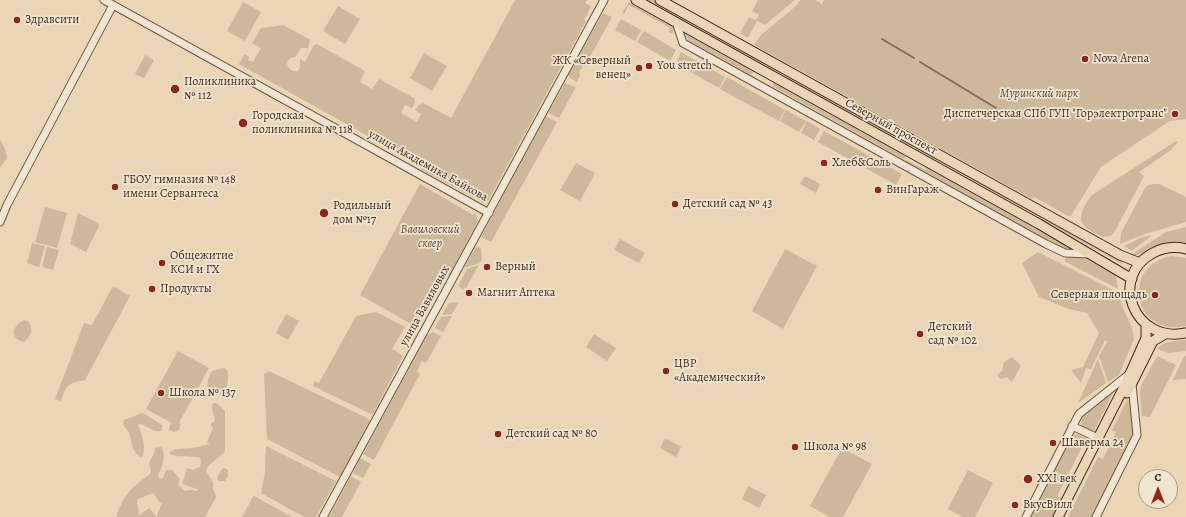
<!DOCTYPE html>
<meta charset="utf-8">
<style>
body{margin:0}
#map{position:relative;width:1186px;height:517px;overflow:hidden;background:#ead5b7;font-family:Alegreya,serif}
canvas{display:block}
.north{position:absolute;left:1138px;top:469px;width:40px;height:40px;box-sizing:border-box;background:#f1e4d0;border:1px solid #ab9a87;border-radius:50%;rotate:0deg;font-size:11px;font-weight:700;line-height:16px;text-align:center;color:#432b1a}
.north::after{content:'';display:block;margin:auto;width:14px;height:18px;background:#8f2418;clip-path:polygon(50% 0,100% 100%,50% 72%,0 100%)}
</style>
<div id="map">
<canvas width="1186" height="517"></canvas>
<div class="north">С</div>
</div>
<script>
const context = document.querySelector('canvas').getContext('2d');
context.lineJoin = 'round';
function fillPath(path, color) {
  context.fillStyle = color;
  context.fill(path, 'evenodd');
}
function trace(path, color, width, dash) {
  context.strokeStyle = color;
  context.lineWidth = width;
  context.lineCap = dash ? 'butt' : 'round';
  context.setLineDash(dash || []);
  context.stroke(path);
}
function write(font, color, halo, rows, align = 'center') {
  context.font = font + ' Alegreya,serif';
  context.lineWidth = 3.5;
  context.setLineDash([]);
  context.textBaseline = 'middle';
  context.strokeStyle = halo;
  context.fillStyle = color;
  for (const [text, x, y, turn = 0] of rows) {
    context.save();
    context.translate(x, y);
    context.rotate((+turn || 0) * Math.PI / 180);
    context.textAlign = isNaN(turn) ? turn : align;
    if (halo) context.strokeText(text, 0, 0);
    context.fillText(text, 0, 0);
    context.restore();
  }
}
fillPath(new Path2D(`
 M515 0H587L585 3 591 6 584 20 586 21 488 201 484 203 421 169 423 167 239 64 245 54 249 57 248 60 253 62 261 48 252 43 261 28 283 25 309 39 310 41 308 48H301L295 57C283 57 286 73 298 71L300 67V59L305 62 314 45 317 44 365 71 360 82 372 89 379 79 414 98 415 103 412 108 405 105 401 113 417 122 421 114 415 110 419 105 423 103 451 118Z
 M646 0H653L914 145 912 148Z
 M758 0H795L765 25 757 21 748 38 740 33 749 17 756 20 759 15 752 11Z
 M800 0H815L822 4 824 0H1186V119L1170 121 1101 167 1070 217 1034 197 1032 199 754 45 761 35 797 5Z
 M243 2 261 12 245 41 227 31Z
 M629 2 671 25 674 29 673 33H670L669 32 670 28 629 5 624 14 622 13Z
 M338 6 360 19 345 44 323 31Z
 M603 13 612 17 585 66H583L579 73 580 75 577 82 570 78 568 75Z
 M621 19 641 30 635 41 615 30Z
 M644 31 676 50 670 61 637 42Z
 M685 32 754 71 751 75 689 41 684 33Z
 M681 52 725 77 719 88 680 66 677 61Z
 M424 53 447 66 432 91 410 78Z
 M145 55 154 60 144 78 135 74Z
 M727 77 785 110 779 121 720 89Z
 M774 82 907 156 903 159 772 86Z
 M565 83 576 87 559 118 548 113Z
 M786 110 806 121 799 132 780 121Z
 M546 116 557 122 491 242 481 237Z
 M807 121 820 129 814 140 801 133Z
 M824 131 902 174 896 185 818 142Z
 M0 139 5 149 7 158 0 168Z
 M1176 141 1178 142 1171 150 1139 172 1144 176 1114 233 1110 236 1103 237C1098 234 1091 232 1086 228 1075 219 1086 202 1092 195Z
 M917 147 1123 261 1122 264 915 149Z
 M907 160 925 170 927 167 1072 247V250L1061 247 906 161Z
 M576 163 595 173 580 201 560 190Z
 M805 176 820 184 816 193 800 184Z
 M420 184 473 215 475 212 478 221 449 276 440 272 427 294 433 298 421 319 415 316 411 324 360 295Z
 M1155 184H1159L1186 197V222L1148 233 1120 244 1121 233 1145 188 1148 185Z
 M45 207 67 213 57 248 35 242Z
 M78 213 98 223 99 226 86 252 70 244Z
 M1186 227V243C1178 243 1170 242 1163 244 1154 246 1140 257 1133 255L1135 252 1166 232Z
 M1151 235V236L1132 251 1124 246 1140 238Z
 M620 239 645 253 639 263 614 250Z
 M32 243 45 246 39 267 27 263Z
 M47 247 59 250 53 270 42 267Z
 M478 247 481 248 482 259 480 263 464 268 475 248Z
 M785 249 817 266 783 329 752 311Z
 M1038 252 1119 293 1121 303 1132 328 1134 339 1119 375 1108 382 1099 356 1107 342 1105 340 1091 369 1086 368 1081 383 1071 370 1083 367 1099 333 1087 313 1069 309 1039 297 1022 263Z
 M1171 256 1186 258V326C1135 338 1119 267 1171 256Z
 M1077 257 1084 258 1116 275 1118 289 1064 261 1066 258Z
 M479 265 466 288 465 287 463 289 458 286 467 269Z
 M113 286 130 296 85 380C67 384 67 384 61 401L55 399 84 323 92 325Z
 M459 302 452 314 442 315 449 303Z
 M376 312 405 327 392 349 403 356 373 414 369 413 313 386 315 381 319 383 356 316Z
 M286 314 299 321 288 340 276 333Z
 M452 316 443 332 435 328 441 317Z
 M24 320 28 321C34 329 31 336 24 342 9 338 12 326 24 320Z
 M433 332 441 336 426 363 422 361 417 371 420 374 374 460 363 454 427 335Z
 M594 334 616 348 607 361 586 347Z
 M1186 340V351L1168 353 1157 349C1165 340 1175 341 1186 340Z
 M178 351 209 368 179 423 181 424 179 430 174 432 169 430 170 425 172 423 146 409Z
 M1157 356 1176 365 1150 417 1142 416 1140 394 1141 386Z
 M1184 356H1186V379L1173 380Z
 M1012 357 1021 366 1012 382 1007 377 1001 379 997 375 1002 371 1004 362Z
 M1098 359 1106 383 1078 403Z
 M224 368 227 370C229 374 228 388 224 392 221 395 215 395 212 395 205 387 207 379 212 371Z
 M269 371 367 418 370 421 340 477 267 439 264 374Z
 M1114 391 1094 431 1082 427 1081 418 1083 415Z
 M1127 400 1131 401 1133 433 1131 439 1092 517H1068L1098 457 1103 459 1116 432 1112 430Z
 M214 403H217L225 411V451C220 459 209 461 206 471L213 482V488L216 497 205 517H157L158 512 162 504C156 500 157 497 153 493L138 499 137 501 139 515 149 508 157 517H116C124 494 131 488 150 474L151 471 149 462 154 454 155 448 161 447C168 458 161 466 158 477L160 479 163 478 166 470H172L180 479 178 484 185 491 191 490 197 491 199 484 197 489 182 484 187 468 193 470 200 467 201 461 200 458C191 455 179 458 170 454V452L176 449 193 448 210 444 207 442 213 428 211 426V423L214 422C216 414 211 412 212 405Z
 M142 413 145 414 162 425V431C154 433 148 426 140 424L138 425C142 435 146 444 143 456L141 457C130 451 133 441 128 431 126 428 124 427 123 423L124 420Z
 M1077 434 1088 439 1087 445 1084 443 1057 496 1063 499 1054 517H1031L1072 436Z
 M665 438 681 447 676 457 660 448Z
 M266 446 336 481 316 517H304L261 493 265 472Z
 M842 448 872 464 843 517H830L810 506Z
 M360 458 371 464 363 478 353 473Z
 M224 468 228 470V476L225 481H218L217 478 222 469Z
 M968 470 993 483 975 517H963L948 509Z
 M351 476 361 482 342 517H329Z
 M748 486 766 495 759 508 742 499Z
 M254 495V496L292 517H242Z`), '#ceb89c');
trace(new Path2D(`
 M882 39 914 58
 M920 62 996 108`), '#856e58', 2);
const minor = new Path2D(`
 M104 0 489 213
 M676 22 683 43 1046 244 1065 253 1088 254
 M0 222 7 205 113 5
 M1072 426 1098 438
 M323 517 604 0
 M1026 517 1079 414 1128 375
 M1096 517 1137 435 1132 384`);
const major = new Path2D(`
 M636 0 1039 224 1132 279
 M660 0 1120 255 1140 263
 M1186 249C1175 246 1164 247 1153 253 1108 277 1134 344 1186 333
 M1127 393 1153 341 1165 334
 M1058 517 1125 385 1146 338V325`);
trace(minor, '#6d5641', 9);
trace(major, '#432b1a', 11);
trace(minor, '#f1e4d0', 7);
trace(major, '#ead5b7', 9);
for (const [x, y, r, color] of [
 [17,20,4,"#8f2418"],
 [1085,59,4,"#8f2418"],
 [649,66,4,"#8f2418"],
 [639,68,4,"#8f2418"],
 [175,89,5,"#8f2418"],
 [1175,114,4,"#8f2418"],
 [243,123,5,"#8f2418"],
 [824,163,4,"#8f2418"],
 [115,187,4,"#8f2418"],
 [878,190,4,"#8f2418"],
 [675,204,4,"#8f2418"],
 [324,213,5,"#8f2418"],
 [162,263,4,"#8f2418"],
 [487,267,4,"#8f2418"],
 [152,289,4,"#8f2418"],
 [469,293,4,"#8f2418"],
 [1155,295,4,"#8f2418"],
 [920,334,4,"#8f2418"],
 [666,371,4,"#8f2418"],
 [161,393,4,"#8f2418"],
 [498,434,4,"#8f2418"],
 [1053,443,4,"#8f2418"],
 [795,447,4,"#8f2418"],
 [1028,479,5,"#8f2418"],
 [1015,505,4,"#8f2418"]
]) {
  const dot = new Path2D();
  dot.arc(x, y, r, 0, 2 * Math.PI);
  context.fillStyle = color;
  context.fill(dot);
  trace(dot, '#f1e4d0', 1.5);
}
write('12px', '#432b1a', '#f1e4d0', [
 ["Здравсити",25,20],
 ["Nova Arena",1093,59],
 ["ЖК «Северный",631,61,"right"],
 ["венец»",631,75,"right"],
 ["You stretch",657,66],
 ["Поликлиника",184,82],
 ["№ 112",184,96],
 ["Диспетчерская СПб ГУП \"Горэлектротранс\"",1167,114,"right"],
 ["Городская",252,116],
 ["поликлиника № 118",252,130],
 ["Хлеб&Соль",832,163],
 ["ГБОУ гимназия № 148",123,180],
 ["имени Сервантеса",123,194],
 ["ВинГараж",886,190],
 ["Детский сад № 43",683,204],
 ["Родильный",333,206],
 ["дом №17",333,220],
 ["Общежитие",170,256],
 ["КСИ и ГХ",170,270],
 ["Верный",495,267],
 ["Продукты",160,289],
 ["Магнит Аптека",477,293],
 ["Северная площадь",1147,295,"right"],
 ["Детский",928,327],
 ["сад № 102",928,341],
 ["ЦВР",674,364],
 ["«Академический»",674,378],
 ["Школа № 137",169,393],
 ["Детский сад № 80",506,434],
 ["Шаверма 24",1061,443],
 ["Школа № 98",803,447],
 ["XXI век",1037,479],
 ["ВкусВилл",1023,505]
], 'left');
write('italic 12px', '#5f4734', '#f1e4d0', [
 ["Муринский парк",1039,94],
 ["Вавиловский",430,230],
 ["сквер",430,244]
]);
write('12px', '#432b1a', '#f1e4d0', [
 ["Северный проспект",891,127,29],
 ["улица Академика Байкова",428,166,29],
 ["улица Вавиловых",425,306,-61]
]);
</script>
